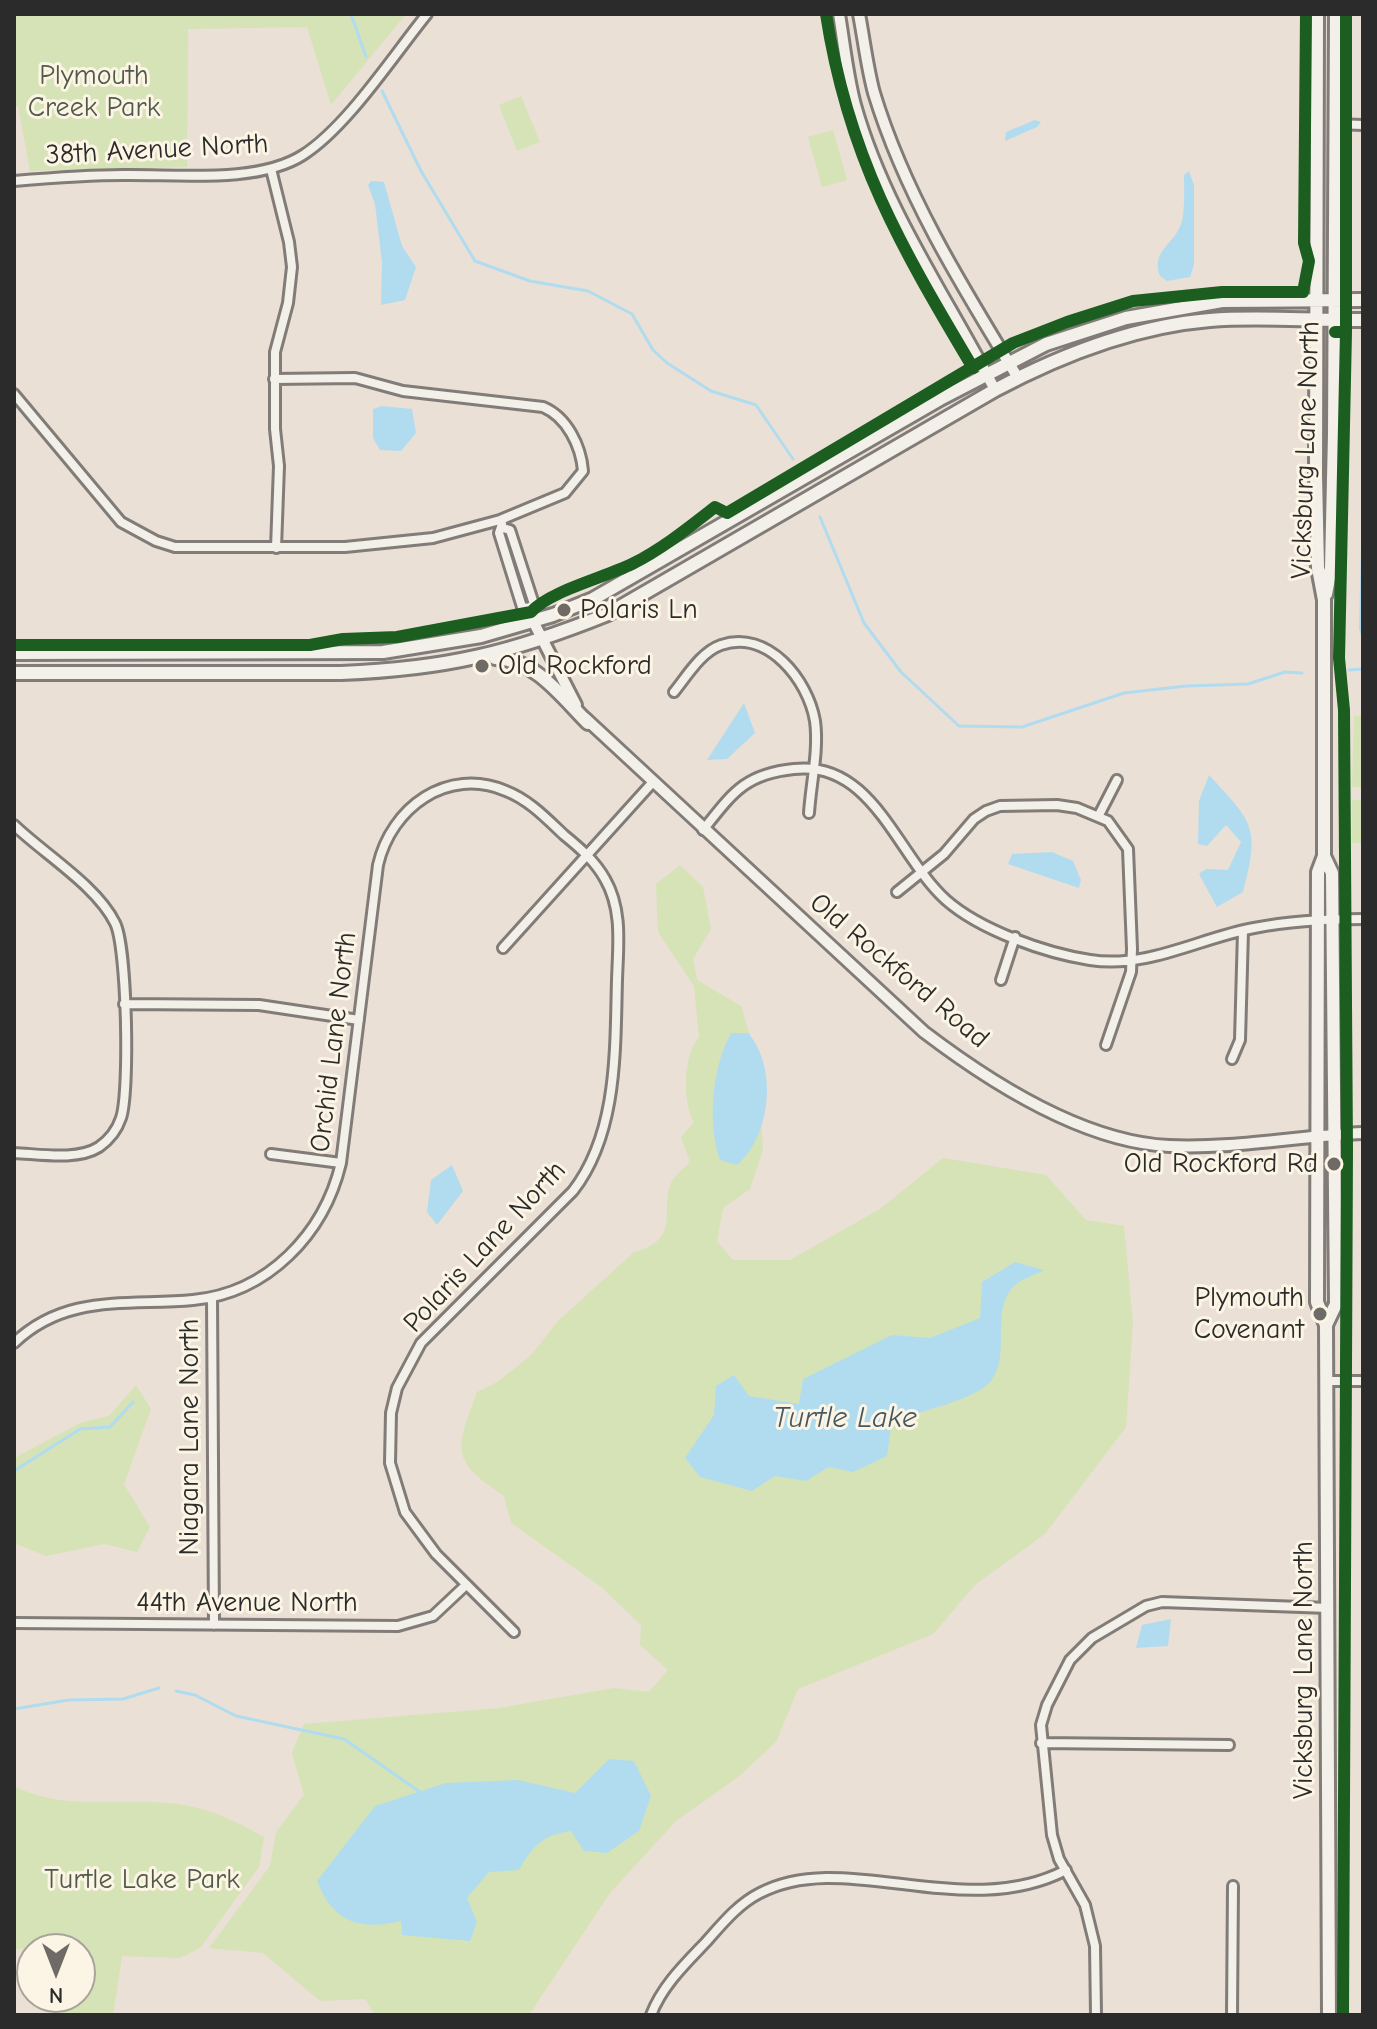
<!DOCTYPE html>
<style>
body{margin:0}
#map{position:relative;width:1377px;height:2029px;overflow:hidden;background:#eae0d5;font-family:"Comic Neue",sans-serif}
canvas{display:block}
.frame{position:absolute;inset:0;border:16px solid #2b2b2b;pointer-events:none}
.north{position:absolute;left:16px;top:1933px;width:80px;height:80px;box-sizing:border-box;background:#fcf5e5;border:2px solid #a8a49b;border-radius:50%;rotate:180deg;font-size:22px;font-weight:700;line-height:32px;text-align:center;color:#2b2b2b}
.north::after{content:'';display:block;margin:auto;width:28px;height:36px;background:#6e6a66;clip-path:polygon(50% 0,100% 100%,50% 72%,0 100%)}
</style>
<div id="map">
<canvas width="1377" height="2029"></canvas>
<div class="frame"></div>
<div class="north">N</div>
</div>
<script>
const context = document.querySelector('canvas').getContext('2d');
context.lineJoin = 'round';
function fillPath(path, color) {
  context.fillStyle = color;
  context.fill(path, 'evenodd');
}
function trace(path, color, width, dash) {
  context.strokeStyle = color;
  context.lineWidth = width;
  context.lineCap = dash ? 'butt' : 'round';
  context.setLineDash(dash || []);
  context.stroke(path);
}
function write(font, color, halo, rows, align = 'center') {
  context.font = font + ' "Comic Neue",sans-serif';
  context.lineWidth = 6;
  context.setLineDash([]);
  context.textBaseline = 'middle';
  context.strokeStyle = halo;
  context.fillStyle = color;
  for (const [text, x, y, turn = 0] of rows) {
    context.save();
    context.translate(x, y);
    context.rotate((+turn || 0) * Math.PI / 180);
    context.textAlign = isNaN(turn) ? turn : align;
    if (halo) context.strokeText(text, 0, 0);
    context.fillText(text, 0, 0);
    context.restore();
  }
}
fillPath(new Path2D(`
 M14 14H406L331 105 307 27 188 29 187 167 30 171 18 106H14Z
 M521 96 540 142 517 151 499 105Z
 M833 130 847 180 822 187 808 137Z
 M1354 716H1363V787H1352Z
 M1352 800H1363V843H1352Z
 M680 865 703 887 711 929 693 959 697 980 741 1006 757 1059 763 1150 750 1189 723 1208 717 1241 733 1260H790L880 1209 943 1158 1046 1175 1086 1220 1124 1226 1133 1323 1126 1427 1045 1534 976 1584 933 1634 798 1689 776 1742 737 1778 676 1821 610 1893 529 2015H375L365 1999 320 2001 263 1953 209 1948 270 1866 276 1832 304 1795 292 1753 304 1724 499 1708 614 1688 649 1692 668 1670 640 1645 641 1625 600 1586 511 1523 504 1496C449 1459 456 1450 477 1392L499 1381 532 1354 557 1322 634 1252C684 1239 658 1208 672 1181 676 1174 684 1168 690 1162L681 1137 694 1122C682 1101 683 1056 699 1037L694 986 658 932 656 884Z
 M136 1385 151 1409 124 1484 150 1527 137 1552 104 1544 46 1556 14 1543V1458L80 1423 109 1416Z
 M14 1786C64 1812 123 1797 178 1804 210 1808 237 1822 264 1837L259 1867 200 1948 180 1958 122 1956 113 2015H60L64 1997H80V1949H14Z`), '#d5e3b7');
fillPath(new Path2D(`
 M1035 120 1041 122 1037 127 1005 141 1006 132Z
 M1189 171 1194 185V265L1190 277 1167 281 1160 276C1150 250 1176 244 1182 221 1185 207 1184 190 1184 175Z
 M371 181 384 182 402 246 416 267 405 300 381 305 382 262 375 204 368 185Z
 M382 406 412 409 416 433 401 451 380 450 373 438V409Z
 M1363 467V641L1359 629Z
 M744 703 755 733 727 759 707 760Z
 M1209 775C1252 822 1261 826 1243 892L1217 907 1199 874 1206 869 1228 870 1241 842 1226 825 1207 846 1198 844 1199 801Z
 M1052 852 1073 861 1081 880 1079 888 1008 864 1012 854Z
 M731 1033H748C778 1067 771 1136 737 1165L720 1160C707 1124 712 1067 731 1033Z
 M452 1165 463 1191 437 1225 427 1212 431 1180Z
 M1015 1262 1044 1270C1035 1275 1018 1280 1012 1288 990 1314 1012 1355 990 1382 976 1399 914 1414 892 1420L887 1456 853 1472 829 1467 806 1481 775 1476 752 1491 700 1477 685 1458 714 1415 716 1386 734 1375 749 1396 799 1404 803 1379 892 1335 930 1338 980 1318 982 1282Z
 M1171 1619 1168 1646 1136 1648 1142 1625Z
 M609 1759 634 1761 651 1796 639 1831 607 1853 584 1851 571 1831C543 1835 533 1845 519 1870L489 1872 467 1898 477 1922 470 1941 402 1935 401 1921C359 1931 333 1922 317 1881L375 1806 446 1783 518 1780 575 1793Z`), '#b1dcf0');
trace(new Path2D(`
 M351 14 366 57
 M382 91 421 171 475 261 530 281 588 291 632 314 653 350 667 363 711 391 756 405 793 459
 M820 517 864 623 901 672 959 726 1022 727 1124 693 1186 686 1248 684 1285 672 1302 673
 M1349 670 1363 669
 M14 1471 80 1429 110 1427 133 1402
 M176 1691 195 1695 236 1716 344 1739 420 1792
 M14 1709 69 1700 123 1699 159 1688`), '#b1dcf0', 3);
const minor = new Path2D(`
 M1335 124 1363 125
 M271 169 289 242 292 267 288 303 275 352V429L279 466 276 548
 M14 181C50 178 87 175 123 175 176 174 258 184 303 155 347 127 393 56 427 14
 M14 394 121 522 156 541 175 547H345L433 538 500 520 565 493 583 471C581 446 567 417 543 407L403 391 355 378 274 379
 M502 524 499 533 522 607 529 608
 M503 528 510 530 534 604 529 608 533 621
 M674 692C687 676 701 652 721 645 768 629 808 680 815 721 819 750 811 783 809 813
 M1099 815 1117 780
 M14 825C44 854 97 886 115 923 127 946 130 1092 121 1118 117 1130 109 1140 99 1147 77 1161 39 1154 14 1153
 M703 830C732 794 744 774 794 769 873 760 897 856 946 900 980 930 1045 953 1090 960 1148 969 1199 938 1254 928 1290 921 1327 919 1363 919
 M897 892 944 854 974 819 986 811 1000 806 1057 805 1077 808 1108 821 1128 849 1132 949 1131 972 1106 1045
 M503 948 652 783
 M1001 980 1015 937
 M124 1004 259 1005 359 1020
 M1232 1059 1240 1040 1243 931
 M271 1154 341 1163
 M212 1297 214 1625
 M14 1343C66 1293 128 1306 193 1300 268 1293 324 1234 341 1163L378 865C391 808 447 766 506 791 529 800 546 818 564 835 580 848 595 861 605 879 623 910 618 946 617 980 615 1050 618 1133 573 1191L421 1343 397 1388 391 1413 390 1463 405 1512 436 1554 514 1632
 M1327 1381H1363
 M14 1623 398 1626 433 1616 466 1585
 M1041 1743 1229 1745
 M651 2015C662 1986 685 1964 706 1942 722 1924 738 1904 760 1893 845 1848 964 1923 1066 1870
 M1096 2015 1095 1946 1085 1905 1059 1859 1052 1835 1041 1725 1047 1705 1070 1660 1092 1638 1146 1606 1162 1602 1329 1608
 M1232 2015 1233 1886`);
const tertiary = new Path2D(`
 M839 14C844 44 847 75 855 105 884 208 946 296 995 390
 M859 14C864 40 867 67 874 93 905 195 963 288 1018 378
 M533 621 576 705
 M585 718 924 1032C991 1083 1083 1142 1169 1146 1233 1149 1299 1136 1363 1133`);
const secondary = new Path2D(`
 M1317 14 1316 475 1318 568 1324 600V856L1318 872 1317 1302 1326 1325 1329 2015
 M1326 594 1331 568 1334 435 1336 14
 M14 653 383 652 481 636 553 615 593 599 940 399 1046 344 1126 318 1222 301 1363 300
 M495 658C535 659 562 697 588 723
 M14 673H341C445 669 511 653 608 614L995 390C1059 356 1136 326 1210 320 1261 316 1312 321 1363 320
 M1324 856 1332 873 1336 1304 1326 1325`);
trace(minor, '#817c78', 14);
trace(tertiary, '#817c78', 16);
trace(secondary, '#817c78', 18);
trace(minor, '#f3efe9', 8);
trace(tertiary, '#f3efe9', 10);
trace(secondary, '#f3efe9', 12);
trace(new Path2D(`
 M826 14C848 157 901 247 973 368
 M1335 332H1346L1339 658 1344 710 1347 1149 1343 2015
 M1346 332V14
 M14 645H310L343 639 397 637 531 612C550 591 603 578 632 564 662 549 688 528 715 507L727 513 1013 343 1067 322 1133 301 1222 292H1303L1309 261 1304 243 1306 14`), '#1b5e20', 12);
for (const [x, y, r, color] of [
 [564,610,8,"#6e6a66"],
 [482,666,8,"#6e6a66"],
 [1334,1164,8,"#6e6a66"],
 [1320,1314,8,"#6e6a66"]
]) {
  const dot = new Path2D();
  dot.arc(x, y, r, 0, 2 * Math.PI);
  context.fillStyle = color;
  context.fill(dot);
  trace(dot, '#fcf5e5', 3);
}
write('28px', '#515a48', '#fcf5e5', [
 ["Plymouth",94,76],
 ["Creek Park",94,108],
 ["Turtle Lake Park",142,1880]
]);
write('28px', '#2b2b2b', '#fcf5e5', [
 ["38th Avenue North",157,150,-3],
 ["Vicksburg Lane North",1306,450,-88],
 ["Old Rockford Road",899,971,40],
 ["Orchid Lane North",334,1042,-83],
 ["Polaris Lane North",485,1247,-47],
 ["Niagara Lane North",190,1437,-90],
 ["44th Avenue North",247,1603],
 ["Vicksburg Lane North",1304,1670,-90]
]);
write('28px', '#2b2b2b', '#fcf5e5', [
 ["Polaris Ln",580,610],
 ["Old Rockford",498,666],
 ["Old Rockford Rd",1318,1164,"right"],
 ["Plymouth",1304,1298,"right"],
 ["Covenant",1304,1330,"right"]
], 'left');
write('italic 30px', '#46575f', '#fcf5e5', [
 ["Turtle Lake",845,1419]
]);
</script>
